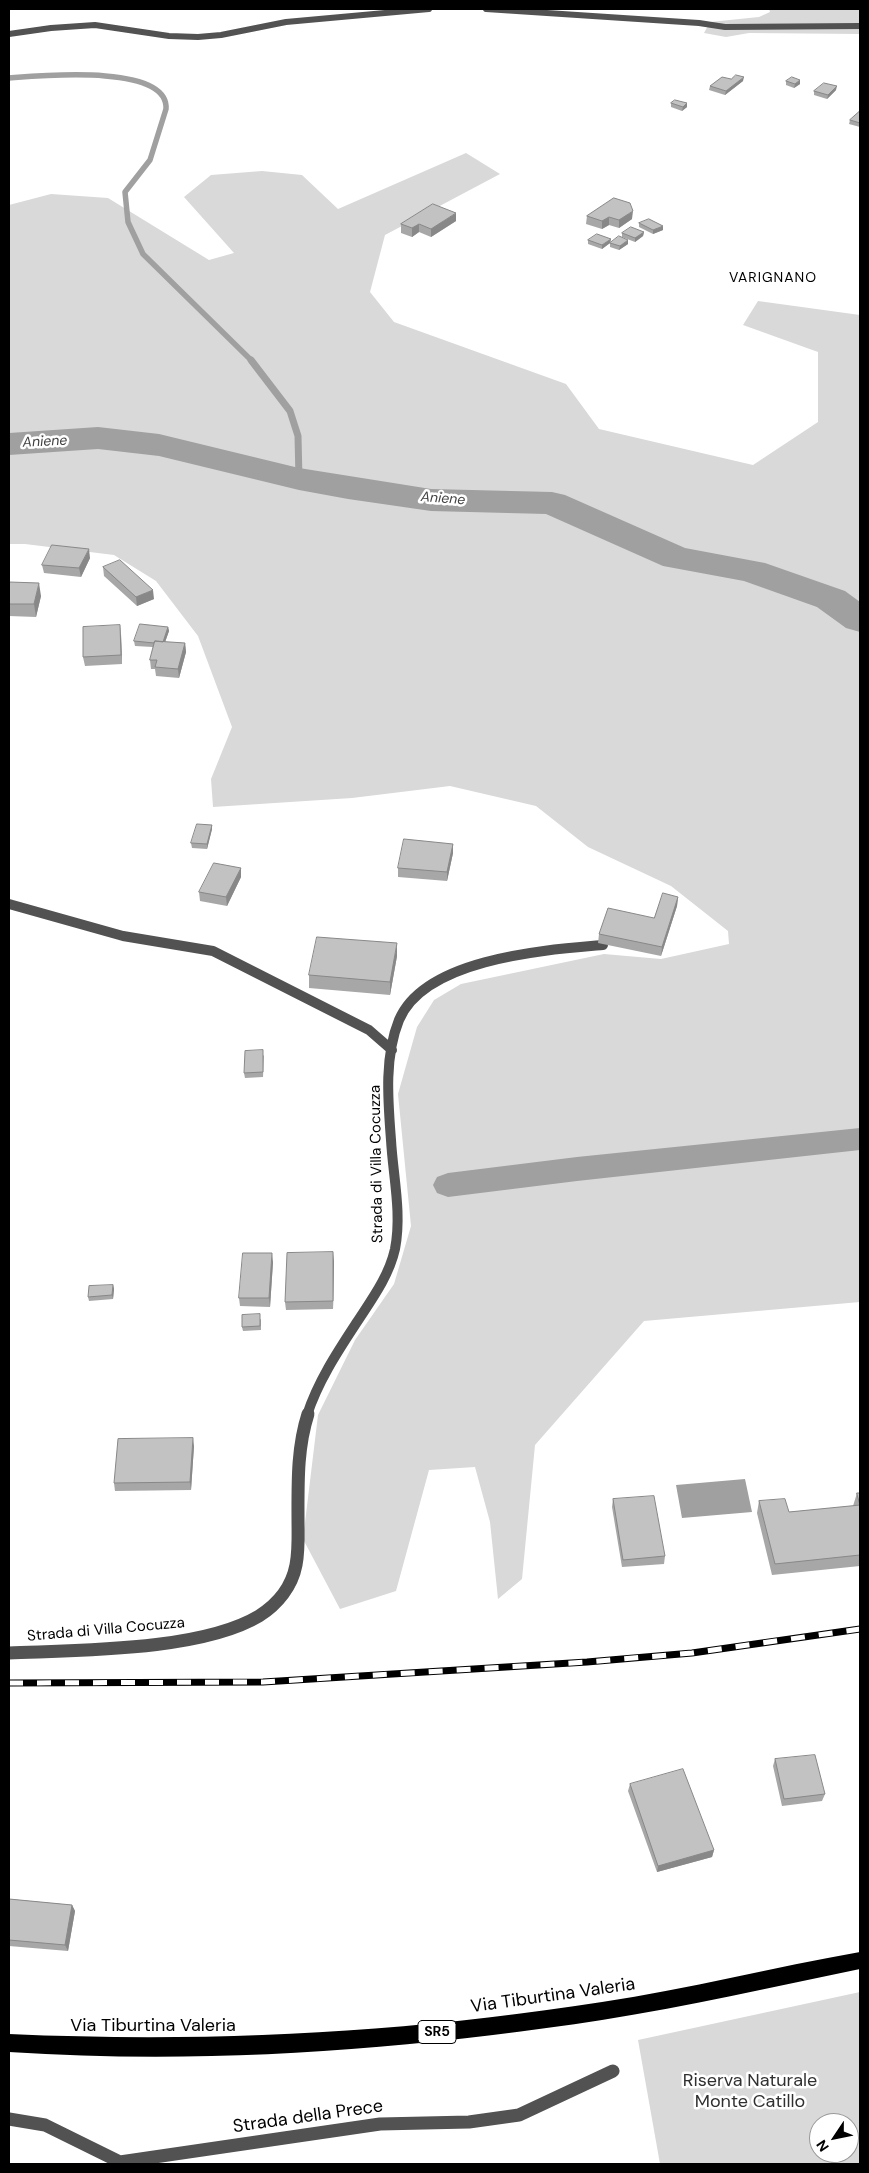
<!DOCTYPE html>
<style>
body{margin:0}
#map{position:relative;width:869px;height:2173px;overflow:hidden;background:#fff;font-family:"DM Sans",sans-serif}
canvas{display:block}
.frame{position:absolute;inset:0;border:10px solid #000;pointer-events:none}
.north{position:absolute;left:809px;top:2113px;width:50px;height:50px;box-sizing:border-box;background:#fff;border:1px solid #999;border-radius:50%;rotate:236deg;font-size:14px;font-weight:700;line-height:20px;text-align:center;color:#000}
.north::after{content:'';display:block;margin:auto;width:18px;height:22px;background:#000;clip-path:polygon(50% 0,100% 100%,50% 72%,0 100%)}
</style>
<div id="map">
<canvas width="869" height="2173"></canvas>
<div class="frame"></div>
<div class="north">N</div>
</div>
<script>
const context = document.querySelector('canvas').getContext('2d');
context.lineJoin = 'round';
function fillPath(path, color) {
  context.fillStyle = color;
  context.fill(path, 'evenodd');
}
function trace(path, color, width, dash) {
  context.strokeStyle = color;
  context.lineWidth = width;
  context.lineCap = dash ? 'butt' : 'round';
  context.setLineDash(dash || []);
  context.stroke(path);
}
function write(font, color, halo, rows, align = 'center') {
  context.font = font + ' "DM Sans",sans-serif';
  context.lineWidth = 5;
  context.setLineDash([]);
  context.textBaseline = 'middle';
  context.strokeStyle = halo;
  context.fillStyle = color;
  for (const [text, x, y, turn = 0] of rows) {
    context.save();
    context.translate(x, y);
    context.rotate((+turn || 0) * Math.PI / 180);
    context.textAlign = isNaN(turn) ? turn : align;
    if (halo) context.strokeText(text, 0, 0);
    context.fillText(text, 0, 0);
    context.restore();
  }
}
fillPath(new Path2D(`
 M769 9H860V34L749 33 726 37 704 33 710 22 759 17 770 12Z
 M466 153 500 174 385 235 370 292 394 322 566 384 599 429 753 465 818 422V352L743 325 758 301 860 315V1302L644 1321 535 1445 522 1579 498 1599 490 1522 475 1467 429 1470 396 1591 340 1609 303 1539 318 1415 355 1340 394 1284 411 1226 398 1094 417 1027 434 1000 461 984 604 954 661 959 729 944 728 931 671 886 588 847 536 806 450 786 352 798 213 807 211 779 232 727 198 636 156 581 114 555 25 544H9V205L51 194 108 198 209 260 234 253 184 197 211 175 262 171 302 175 338 209Z
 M860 1992V2164H660L638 2040ZM819 2123H849V2153H819Z`), '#d9d9d9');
fillPath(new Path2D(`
 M745 1479 752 1512 682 1518 676 1485Z`), '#a0a0a0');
trace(new Path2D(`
 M9 78C37 76 169 63 166 109L150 160 125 192 128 222 143 254 252 361`), '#a0a0a0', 5.5);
trace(new Path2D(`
 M251 360 290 411 298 436 299 479`), '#a0a0a0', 7);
fillPath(new Path2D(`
 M860 1128V1150L577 1181 448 1197 437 1193 433 1185 437 1177 448 1173 577 1157Z`), '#a0a0a0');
fillPath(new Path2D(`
 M98 427 159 434 299 468 431 489 552 492 565 495 685 548 765 563 845 591 860 602V632L846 628 817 607 744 581 663 566 546 514 431 511 348 499 299 490 159 456 98 449 9 455V433Z`), '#a0a0a0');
trace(new Path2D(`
 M486 9 699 23 725 27 860 26
 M9 34 51 28 95 25 169 36 198 37 221 35 286 22 429 9`), '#525252', 6);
trace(new Path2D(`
 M9 904 123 936 213 951 369 1030 392 1050
 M307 1415C318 1381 338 1351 357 1322 372 1299 389 1276 395 1249 402 1213 393 1176 391 1140 388 1101 384 1057 399 1020 425 958 546 950 603 945`), '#525252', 10);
trace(new Path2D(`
 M9 1653C78 1650 201 1651 259 1616 278 1604 292 1586 296 1565 299 1550 298 1534 298 1519 298 1484 297 1448 308 1414
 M9 2119 45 2125 120 2162 380 2124 469 2122 519 2115 613 2071`), '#525252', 13);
fillPath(new Path2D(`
 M860 1952V1969C774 1987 689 2006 602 2020 406 2050 207 2065 9 2052V2034C210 2043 403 2033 602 2002 689 1989 774 1967 860 1952Z`), '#000');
const rail = new Path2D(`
 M9 1683 263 1682 587 1662 692 1653 860 1629`);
trace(rail, '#000', 7);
trace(rail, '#fff', 5, [14]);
fillPath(new Path2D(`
 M731 79 743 81 725 95 709 90 710 86Z
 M800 80V84L794 88 786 85V81Z
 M836 90 827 99 814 95V91Z
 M671 103H687V107L682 111 671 107Z
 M860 111V127L849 124 850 120Z
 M614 198 632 219 619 228 609 225 602 229 586 224 587 216Z
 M456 221 431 237 419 232 412 237 401 233V224Z
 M639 223 663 230 653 234 639 227Z
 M644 232 643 236 635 242 622 237V233Z
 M611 239 610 243 628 244 619 250 610 247V243L602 249 588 244V240Z
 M90 558 81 577 44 573 42 565Z
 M103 567 154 599 137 606 104 576Z
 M9 582 41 596 36 617 9 616Z
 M168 627 169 631 165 642 185 643 186 652 179 678 156 676 155 669H151L150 660 153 647 135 646 134 641Z
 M121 634 122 664 85 666 83 657Z
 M212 825V829L207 849 192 848 191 843Z
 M453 844V853L447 881 398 877V868Z
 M241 868V877L227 906 200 901 199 892Z
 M678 897 677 906 661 956 598 943 599 934 654 918Z
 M397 956 390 995 309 988V975Z
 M264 1055 263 1077 245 1078 244 1073Z
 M334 1261 333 1309 286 1310 285 1302Z
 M273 1262 270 1307 240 1306 239 1298Z
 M113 1285 114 1289 113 1299 89 1301 88 1297Z
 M261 1319V1330L243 1331 242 1327Z
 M194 1446 191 1490 115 1491 114 1483Z
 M857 1493H860V1566L772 1575 757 1513 759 1501 789 1512 853 1506Z
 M613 1499 665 1556 664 1564 622 1567 612 1507Z
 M775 1759 825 1794 822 1801 782 1806 773 1766Z
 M630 1784 714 1850 712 1857 657 1872 628 1791Z
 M9 1899 72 1905 75 1911 68 1951 9 1946Z`), '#a7a7a7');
fillPath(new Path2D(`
 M744 77 743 81 725 95 726 91Z
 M800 80V84L794 88 795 84Z
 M837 86 836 90 827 99 828 95Z
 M687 103V107L682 111 683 107Z
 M633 211 632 219 619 228V220Z
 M456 213V221L431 237V229Z
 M609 217V225L602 229V221Z
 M419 224V232L412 237V228Z
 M663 226V230L653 234V230Z
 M644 232 643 236 635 242V238Z
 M611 239 610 243 602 249V245Z
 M628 240V244L619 250 620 246Z
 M89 549 90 558 81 577 79 568Z
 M39 583 41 596 36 617 34 604Z
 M153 590 154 599 137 606 136 597Z
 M120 625 121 634 122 664 121 655Z
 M168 627 169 631 163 648 162 644Z
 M185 643 186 652 179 678 178 669Z
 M212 825V829L207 849V844Z
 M453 844V853L447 881V872Z
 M241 868V877L227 906 226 897Z
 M678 897 677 906 661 956 662 947Z
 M397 943V956L390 995V982Z
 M333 1252 334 1261 333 1309Z
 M272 1253 273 1262 270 1307 269 1298Z
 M113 1285 114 1289 113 1299 112 1295Z
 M193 1438 194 1446 191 1490 190 1482Z
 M714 1850 712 1857 657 1872 658 1866Z
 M72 1905 75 1911 68 1951 65 1945Z`), '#888');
const building = new Path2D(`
 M736 75 744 77 726 91 710 86 722 77 731 79Z
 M792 77 800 80 795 84 786 81Z
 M824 83 837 86 828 95 814 91Z
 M675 100 687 103 683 107 671 103Z
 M860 111V123L850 120Z
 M614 198 630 203 633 211 619 220 609 217 602 221 587 216Z
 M433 204 456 213 431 229 419 224 412 228 401 224Z
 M649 219 663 226 653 230 639 223Z
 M631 227 644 232 635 238 622 233Z
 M597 234 611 239 602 245 588 240Z
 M619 236 628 240 620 246 610 243Z
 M52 545 89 549 79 568 42 565Z
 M120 560 153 590 136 597 103 567Z
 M9 582 39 583 34 604H9Z
 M140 624 168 627 163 642 155 641 154 643 134 641Z
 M120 625 121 655 83 657V627Z
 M155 641 185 643 178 669 155 667 157 660H150Z
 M197 824 212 825 207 844 191 843Z
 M404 839 453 844 447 872 398 868Z
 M214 863 241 868 226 897 199 892Z
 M663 893 678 897 662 947 599 934 608 908 654 918Z
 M317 937 397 943 390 982 309 975Z
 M263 1050V1072L244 1073 245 1051Z
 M333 1252V1301L285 1302 287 1253Z
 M243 1253H272L269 1298H239Z
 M113 1285 112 1295 88 1297 89 1286Z
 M260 1314V1326L242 1327V1315Z
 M193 1438 190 1482 114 1483 118 1439Z
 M857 1493H860V1505Z
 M654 1496 665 1556 623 1560 613 1499Z
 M785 1499 789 1512 860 1505V1555L775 1564 759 1501Z
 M815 1755 825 1794 784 1799 775 1759Z
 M683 1769 714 1850 658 1866 630 1784Z
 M9 1899 72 1905 65 1945 9 1940Z`);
fillPath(building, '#c2c2c2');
trace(building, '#888', 1);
context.letterSpacing = '1px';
write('14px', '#000', '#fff', [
 ["VARIGNANO",773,278]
]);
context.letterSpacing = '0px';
write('italic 14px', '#414141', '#fff', [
 ["Aniene",45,442,-3],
 ["Aniene",443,499,4]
]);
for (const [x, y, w] of [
 [437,2032,38]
]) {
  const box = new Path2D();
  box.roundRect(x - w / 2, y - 11.5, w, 23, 4);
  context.fillStyle = '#fff';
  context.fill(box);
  trace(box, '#000', 1);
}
write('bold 14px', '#000', null, [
 ["SR5",437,2032]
]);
write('15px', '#000', '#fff', [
 ["Strada di Villa Cocuzza",377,1164,-91],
 ["Strada di Villa Cocuzza",106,1630,-5]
]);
write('18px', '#000', '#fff', [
 ["Via Tiburtina Valeria",553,1996,-8],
 ["Via Tiburtina Valeria",153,2026],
 ["Strada della Prece",308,2117,-8]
]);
write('18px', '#303030', '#fff', [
 ["Riserva Naturale",750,2081],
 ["Monte Catillo",750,2102]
]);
</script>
